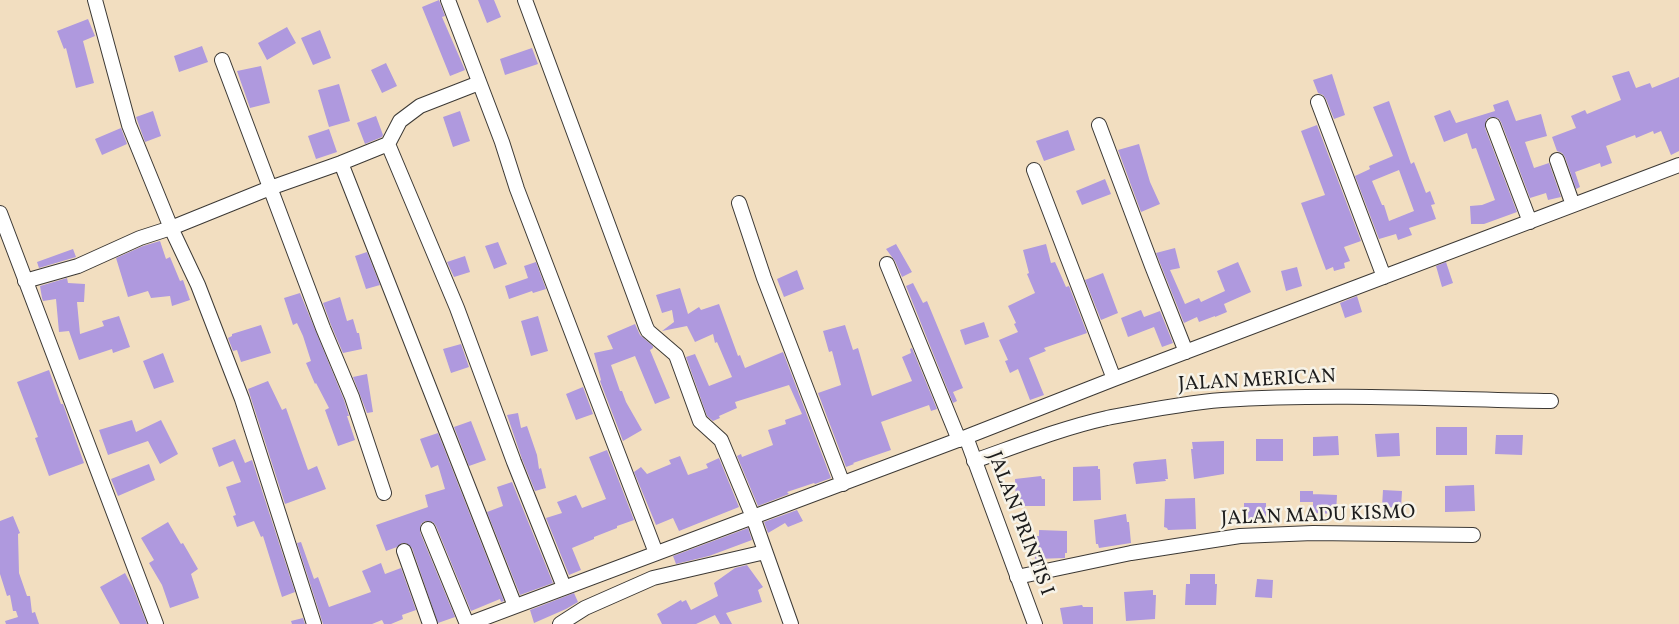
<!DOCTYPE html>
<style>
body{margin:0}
canvas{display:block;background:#f2dec0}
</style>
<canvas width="1679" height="624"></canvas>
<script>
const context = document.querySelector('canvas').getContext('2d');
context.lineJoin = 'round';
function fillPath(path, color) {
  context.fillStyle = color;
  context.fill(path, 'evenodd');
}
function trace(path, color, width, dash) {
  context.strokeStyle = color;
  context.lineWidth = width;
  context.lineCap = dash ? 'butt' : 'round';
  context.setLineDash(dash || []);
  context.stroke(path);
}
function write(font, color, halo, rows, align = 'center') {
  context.font = font + ' Vollkorn,serif';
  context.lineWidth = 5;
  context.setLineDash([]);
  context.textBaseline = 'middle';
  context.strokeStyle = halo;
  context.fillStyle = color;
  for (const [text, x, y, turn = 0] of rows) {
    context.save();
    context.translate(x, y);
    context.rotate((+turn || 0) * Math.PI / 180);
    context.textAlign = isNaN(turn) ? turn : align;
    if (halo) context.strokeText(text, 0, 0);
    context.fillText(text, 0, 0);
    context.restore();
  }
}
fillPath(new Path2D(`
 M439 0 445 16 442 17 465 70 450 76 422 7Z
 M478 0H494L501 17 487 23Z
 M88 19 95 36 83 41 94 83 76 88 66 48 64 49 57 31Z
 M287 27 296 43 267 60 258 43Z
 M320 30 331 58 313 65 301 38Z
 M202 46 208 62 179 72 174 56Z
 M532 48 538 64 505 75 500 59Z
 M386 63 397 86 382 93 371 70Z
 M261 66 270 103 250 108 237 71Z
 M1629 71 1636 88 1650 83 1652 88 1679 77V151L1671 155 1661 131 1654 134 1653 131 1636 138 1635 135 1606 146 1612 163 1601 167 1600 163 1575 172 1580 187 1576 189 1565 157 1562 153 1557 151 1552 137 1576 128 1571 116 1585 110 1587 114 1621 100 1612 76Z
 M1332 74 1345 115 1334 119 1326 99 1323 95 1318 93 1313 80Z
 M339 84 350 121 329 127 318 90Z
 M1508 100 1516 121 1541 114 1547 136 1525 142 1534 168 1549 163 1561 197 1548 200 1546 193 1530 198 1501 122 1498 118 1490 117 1486 120 1485 128 1517 212 1484 224H1471L1470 206 1482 205 1495 200 1476 148 1472 149 1467 133 1444 142 1434 116 1450 110 1456 123 1495 111 1493 105Z
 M1389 101 1411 164 1414 162 1426 193 1430 191 1435 204 1431 205 1436 219 1409 228 1412 235 1398 240 1396 234 1379 239 1355 176 1370 169 1369 166 1393 156 1373 107ZM1399 170 1414 211 1389 221 1384 205H1382L1372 181Z
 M153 111 161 136 145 142 136 117Z
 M460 111 470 141 453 147 443 117Z
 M376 116 383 135 382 137 365 144 357 123Z
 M1317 125 1361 241 1344 247 1350 261 1344 263 1345 268 1334 271 1333 267 1326 270 1301 203 1325 195 1301 131Z
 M121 128 127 144 102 155 95 139Z
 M329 129 337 152 316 159 308 136Z
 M1068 130 1075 150 1044 161 1036 141Z
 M1139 144 1150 182 1160 204 1141 212 1118 150Z
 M1105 179 1111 194 1082 205 1076 191Z
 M160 241 166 259 170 257 180 281 183 280 190 300 172 306 170 296 151 298 148 291 128 297 116 258 143 246Z
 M498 242 507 264 494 269 485 246Z
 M896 244 912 272 902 277 895 261 886 249Z
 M1046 244 1051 263 1055 262 1066 287 1069 286 1087 333 1044 348 1046 351 1029 358 1044 395 1030 400 1018 369 1010 373 1005 361 1008 360 999 340 1018 332 1014 324 1016 323 1008 306 1035 293 1027 274 1029 273 1023 250Z
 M1175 248 1180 268 1170 270 1185 304 1199 298 1201 302 1225 291 1217 271 1238 262 1251 292 1224 304 1227 312 1215 317V316L1199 322 1197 317 1184 323 1156 253Z
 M73 249 76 257 39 268 37 262Z
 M367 252 380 285 366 289 355 256Z
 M465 256 470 272 454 277 447 262Z
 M536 262 546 289 533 293 532 291 509 299 505 286 528 278 524 266Z
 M1446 262 1453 283 1442 287 1436 266Z
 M1297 267 1302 286 1286 291 1281 271Z
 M797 270 804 289 784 297 777 279Z
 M1103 273 1118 313 1101 320 1085 280Z
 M67 278 68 283 85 284 84 302H77L80 334 104 326 102 321 119 316 130 347 113 353 112 349 79 360 69 331 59 332 56 299 43 301 42 298 40 286Z
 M913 283 923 303 927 301 963 388 953 392 957 401 953 403 906 286Z
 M680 288 688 314 699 307 701 310 719 304 738 356 740 355 745 368 783 352 831 478 815 484 814 483 787 492 789 494 758 506 737 456 741 454 742 457 773 445 768 430 786 424 785 420 802 414 789 385 735 402 737 408 719 416 720 418 713 421 707 416 686 357 695 354 709 386 732 377 717 342 715 343 713 334 695 342 687 326 662 331 674 322 672 310 662 313 656 295Z
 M300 293 344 400 349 416H347L355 440 338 446 325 410 329 408 316 383 315 384 306 363 311 361 303 336 297 323 293 325 284 298Z
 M1357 296 1362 312 1345 318 1340 303Z
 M340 297 347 321 353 319 357 333H359L362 349 343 353 331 325 323 303Z
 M1141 310 1144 317 1160 311 1173 343 1162 347 1154 327 1128 337 1121 318Z
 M538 316 548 351 531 356 521 321Z
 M984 322 989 337 965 345 960 330Z
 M635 324 640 335 653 346V348L650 350 670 398 655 404 635 356 611 365 620 391H622L626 402 642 430 623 441 600 381 601 380 594 353 613 349 607 336Z
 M261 325 271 353 241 362 237 350 233 351 228 338 232 336V334Z
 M845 325 853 350 858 348 872 396 912 381 902 357 911 353 910 349 912 348 937 409 931 411 929 405 881 422 891 450 853 463 854 464 846 467 818 393 841 385 832 351 829 352 823 331Z
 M461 344 469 367 451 373 443 349Z
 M163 353 174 382 154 389 143 361Z
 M49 370 61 404H63L84 463 49 476 35 438 38 437 17 382Z
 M367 374 373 412 367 413 353 377Z
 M268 381 282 410 286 408 308 470 317 466 326 489 285 504 248 389Z
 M583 387 593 414 576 420 566 394Z
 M518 413 521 428 527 426 537 455 539 469 541 468 546 488 535 491 522 459 507 415Z
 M132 420 136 432 161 420 178 454 160 464 148 441 108 455 99 430Z
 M471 421 486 460 469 466 454 427Z
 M1436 427H1467V455H1436Z
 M438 433 504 601 501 602 500 599 471 611 436 526 433 522 425 521 421 524 420 532 455 617 438 623 412 548 406 543H402L397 547 386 551 376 525 428 507 425 495 445 489 438 465 431 468 420 439Z
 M1399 433 1400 456 1377 457 1375 434Z
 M1496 435H1523L1522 455 1495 454Z
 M1338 436 1339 455 1313 456V437Z
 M235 439 245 463 252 460 295 592 282 597 263 536 261 537 254 521 237 527 233 516 236 515 226 487 241 482 233 461 219 467 212 448Z
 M1256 439H1283V461H1256Z
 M1224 441V474L1194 479 1191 449H1193L1192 442Z
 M607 450 634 520 617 526V528L594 537V539L572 548 581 570 569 575 546 518 562 513 557 502 576 495 582 508 606 499 589 457Z
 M680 456 688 475 708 468 706 464 719 458 739 507 679 531 673 518 656 525 634 472 641 467 647 474 671 464 669 460Z
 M1166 459 1168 479H1165L1166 481 1136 484 1133 464 1135 462Z
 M149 464 155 480 118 496 111 479Z
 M1098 466V469H1100L1101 500 1073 501V467Z
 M1041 476 1042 479H1045V506H1016L1015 479Z
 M512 482 553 583 520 595 487 512 503 506 497 487Z
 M1474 485 1475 511 1445 512V486Z
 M1383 490 1402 491 1401 508 1382 507Z
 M1300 491H1313V502H1300Z
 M1313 494 1337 495 1336 514 1313 513Z
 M1195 498 1196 529 1168 530 1167 528 1164 527 1165 499Z
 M1244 503H1266V519H1244Z
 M797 510 803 521 788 527 785 523 768 533 764 522Z
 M1126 514 1127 522H1129L1131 543 1099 548 1098 544H1096L1094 520Z
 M13 516 20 533 18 534 19 573 27 596H30L32 613 35 612 39 624H6L5 621 18 617 16 611H13L10 595 7 596 0 574V521Z
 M168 522 181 544 183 543 198 569 191 574 199 598 170 608 162 585 149 563 154 560 141 538Z
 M748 528 752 540 709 556 676 564 673 556Z
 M1039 530 1067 531V553H1065V558L1035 559 1034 536H1039Z
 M301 542 314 579 318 577 329 607 371 592 362 571 381 563 385 574 401 568 416 610 402 615 403 619 391 624H384L382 620 372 624H323L297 543Z
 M747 565 763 587 758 590 762 602 726 613 732 624H720L715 615 696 624H662L657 614 681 600 682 602 686 600 691 610 718 596 714 583 735 568Z
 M125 573 133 588 147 624H120L100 587Z
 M1190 574H1215V584H1217L1216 605H1185L1186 584H1190Z
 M1257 579 1273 580 1272 598 1255 597Z
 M1153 590V595H1156L1155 619 1126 621 1124 592Z
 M574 593 578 602 566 609 534 623 530 610Z
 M1082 605 1083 607H1093V624H1063L1060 608Z
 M303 618 305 624H292L291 621Z`), '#af99de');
const street = new Path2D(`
 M95 0 129 125 171 228 198 285 242 399 314 624
 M448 0 502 142 517 189 656 553
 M525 0 646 327 648 331 676 355 700 421 721 440 753 517 791 624
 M222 60 323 328 352 397 384 493
 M1318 102 1384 277
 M1099 125 1152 266 1186 352
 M1493 125 1530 222
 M388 144 457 308 514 462 564 587
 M1557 160 1573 205
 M341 163 515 606
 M1034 170 1114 379
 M739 203 764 278 843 484
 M0 213 156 624
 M887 264 959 440
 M25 281 78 266 140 238 171 228 270 188 341 163 388 144 400 121 420 106 479 83
 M966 437 1035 624
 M974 461C1017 446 1062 428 1107 418 1144 411 1184 403 1222 400 1331 393 1441 399 1551 401
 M428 529 467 624
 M404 551 430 624
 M1017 577 1131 553 1240 536 1313 533 1473 535
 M468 624 966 437 1114 379 1679 165
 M560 624 585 608 653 578 765 552`);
trace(street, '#3c3935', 16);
trace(street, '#fff', 14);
write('20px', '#1c1c1c', '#f7f3e8', [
 ["JALAN MERICAN",1257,382,-3],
 ["JALAN MADU KISMO",1318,517,-2],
 ["JALAN PRINTIS I",1019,524,69]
]);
</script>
